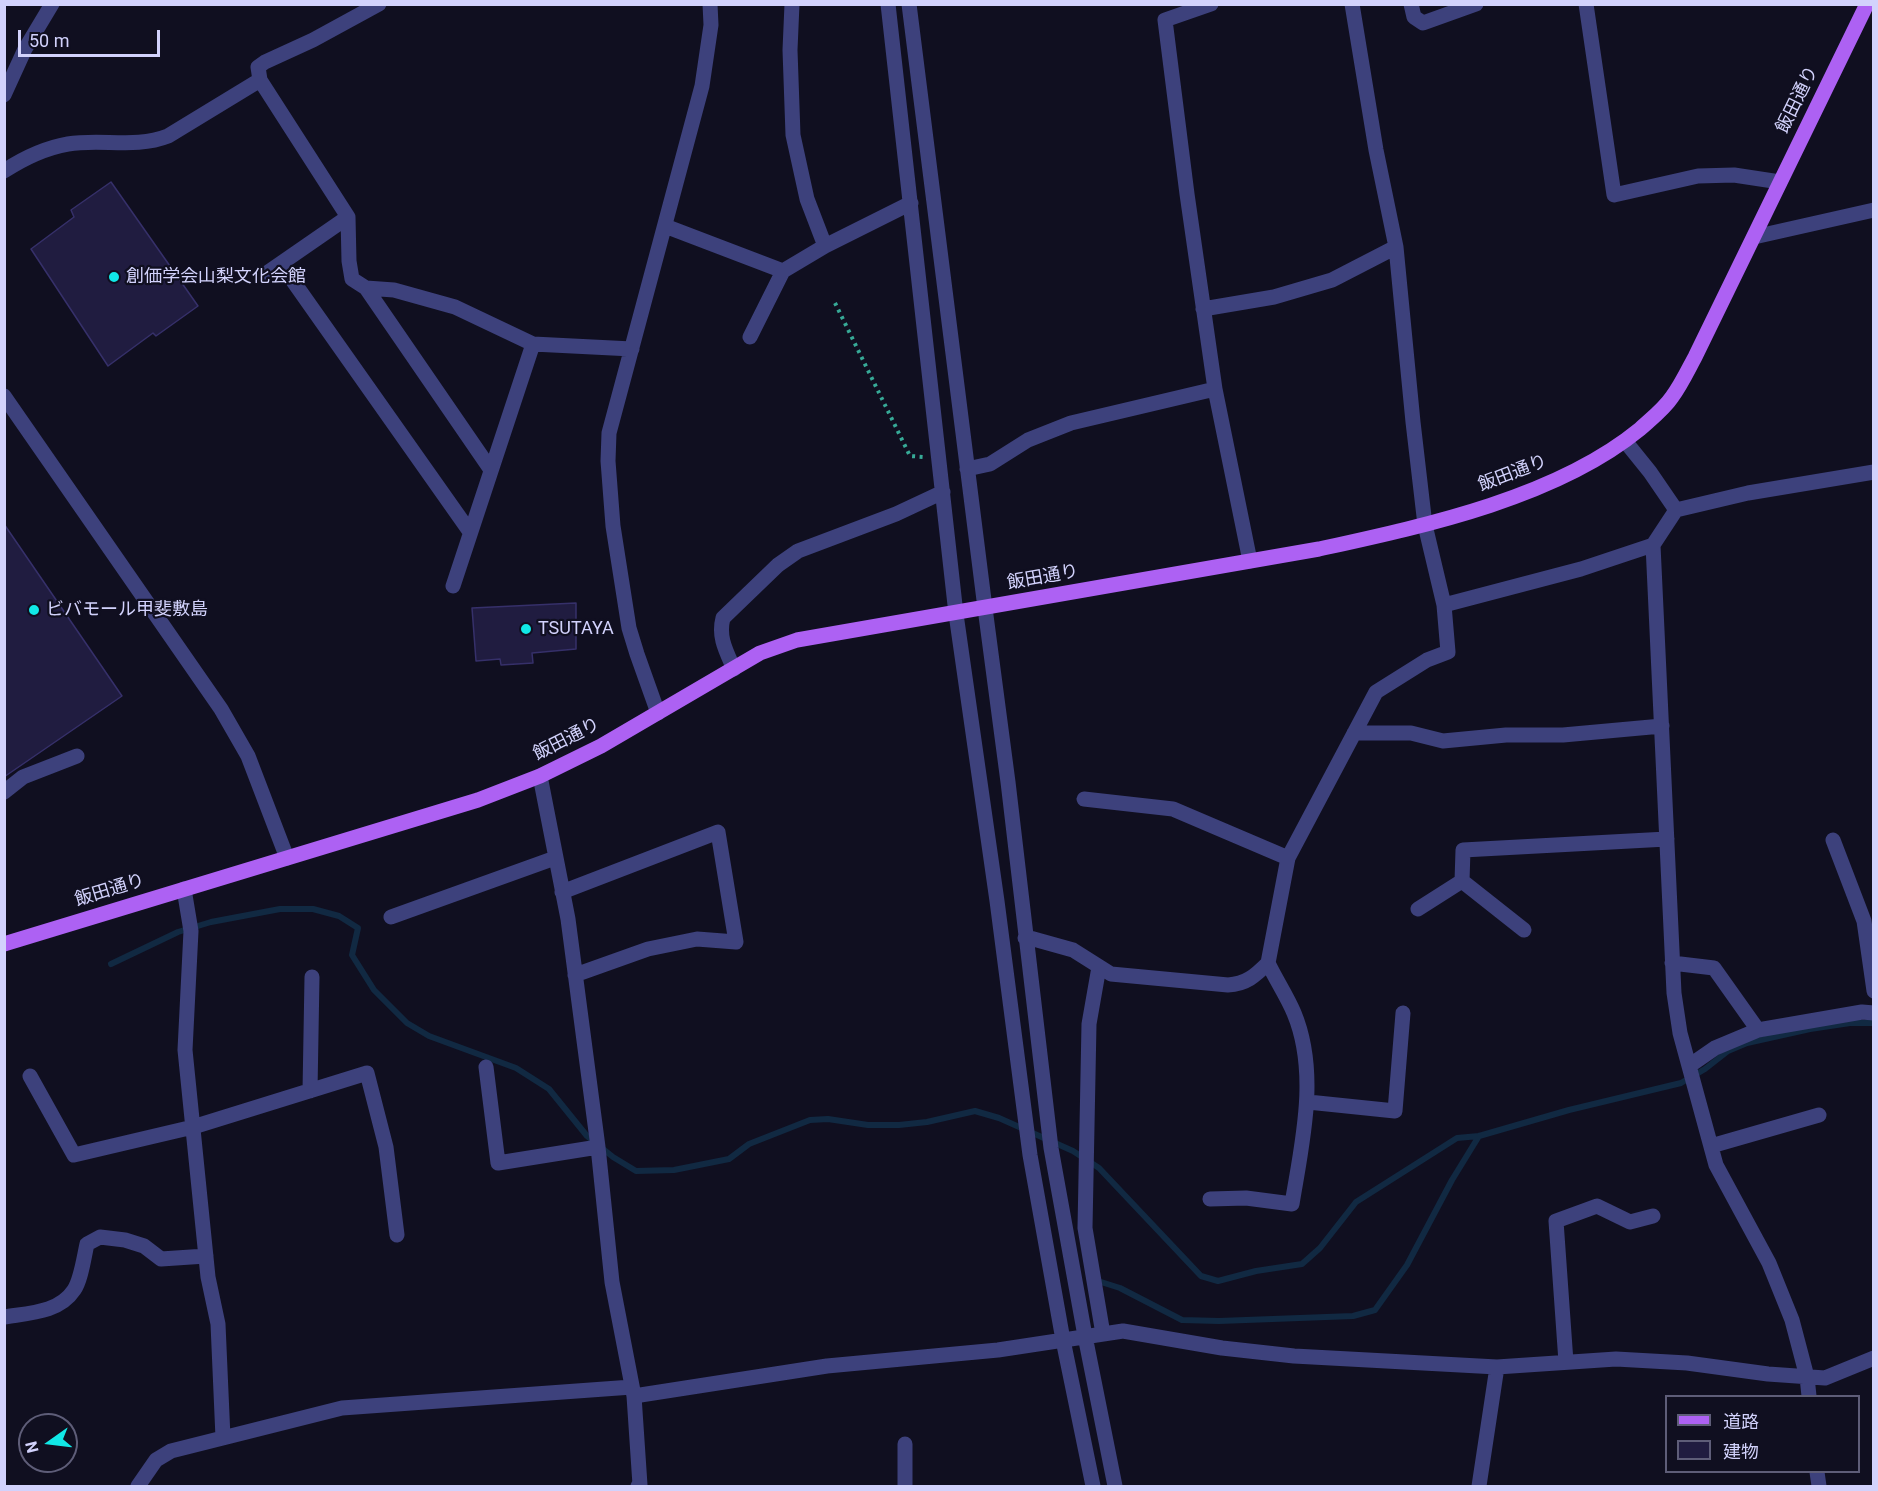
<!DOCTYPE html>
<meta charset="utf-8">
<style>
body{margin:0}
#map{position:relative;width:1878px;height:1491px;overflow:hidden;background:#100f20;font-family:Roboto,"Noto Sans JP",sans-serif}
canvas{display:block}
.frame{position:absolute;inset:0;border:6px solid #d2d2fc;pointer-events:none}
.legend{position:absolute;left:1665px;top:1395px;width:195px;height:78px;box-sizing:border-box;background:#100f20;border:2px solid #5e5d78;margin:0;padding:8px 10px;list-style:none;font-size:18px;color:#d2d2fc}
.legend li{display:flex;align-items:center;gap:12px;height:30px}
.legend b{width:30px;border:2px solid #5e5d78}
.north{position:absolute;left:18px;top:1413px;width:60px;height:60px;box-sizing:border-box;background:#100f20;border:2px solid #5e5d78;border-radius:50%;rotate:256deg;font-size:16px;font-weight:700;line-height:24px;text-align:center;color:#d2d2fc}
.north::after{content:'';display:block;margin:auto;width:21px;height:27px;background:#11e8e7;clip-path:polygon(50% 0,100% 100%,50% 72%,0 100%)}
.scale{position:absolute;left:18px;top:30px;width:142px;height:27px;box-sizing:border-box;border:3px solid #d2d2fc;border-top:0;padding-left:8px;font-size:18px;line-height:21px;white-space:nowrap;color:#d2d2fc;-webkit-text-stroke:4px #100f20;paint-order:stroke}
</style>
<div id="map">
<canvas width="1878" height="1491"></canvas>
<div class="frame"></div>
<ul class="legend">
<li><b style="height:8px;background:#ad61f3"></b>道路</li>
<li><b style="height:16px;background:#201c40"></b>建物</li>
</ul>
<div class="north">N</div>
<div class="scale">50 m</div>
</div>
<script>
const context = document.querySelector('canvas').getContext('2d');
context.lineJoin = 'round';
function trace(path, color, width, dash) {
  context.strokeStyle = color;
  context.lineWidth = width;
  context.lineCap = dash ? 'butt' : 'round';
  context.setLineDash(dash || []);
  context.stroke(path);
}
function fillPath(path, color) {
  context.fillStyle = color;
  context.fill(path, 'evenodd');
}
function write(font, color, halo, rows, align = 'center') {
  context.font = font + ' Roboto,"Noto Sans JP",sans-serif';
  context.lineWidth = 4.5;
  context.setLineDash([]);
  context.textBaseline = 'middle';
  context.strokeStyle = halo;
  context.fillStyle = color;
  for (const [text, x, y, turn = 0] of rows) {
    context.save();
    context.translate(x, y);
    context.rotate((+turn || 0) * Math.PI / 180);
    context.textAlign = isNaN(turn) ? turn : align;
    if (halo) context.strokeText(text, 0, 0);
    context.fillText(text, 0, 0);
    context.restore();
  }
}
trace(new Path2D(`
 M111 964 178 932 211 922 280 909H313L339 916 358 928 352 955 374 990 407 1023 429 1036 516 1068 549 1089 587 1136 613 1157 636 1171 674 1170 729 1159 749 1144 810 1120 828 1119 868 1125H899L927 1122 975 1111 999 1118 1073 1151 1099 1168 1201 1276 1218 1281 1256 1271 1302 1264 1320 1248 1356 1202 1457 1138 1479 1136 1569 1110 1681 1083 1705 1069 1728 1051 1747 1043 1810 1029 1850 1023H1874
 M1101 1282 1120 1288 1182 1320 1219 1321 1353 1316 1375 1310 1407 1265 1452 1180 1479 1136`), '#112942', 6);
const building = new Path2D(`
 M111 182 198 306 156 336 153 333 108 366 31 249 74 217 71 210Z
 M4 524 122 696 4 777Z
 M576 603V649L532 653 533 663 501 665 500 659 476 661 472 608Z`);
fillPath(building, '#201c40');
trace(building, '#36306a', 1.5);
trace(new Path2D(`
 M835 303 910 456 924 457`), '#37aa97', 4, [3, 4.5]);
trace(new Path2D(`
 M792 4 790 50 793 135 807 199 825 246
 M888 4 956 614 997 901 1030 1155 1063 1340 1093 1486
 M909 4 985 608 1008 782 1051 1148 1085 1336 1115 1486
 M1211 4 1165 20 1187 194 1215 389 1250 561
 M1352 4 1376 150 1396 247 1413 422 1425 525 1444 605
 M1411 4 1414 17 1423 23 1476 4
 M1586 4 1614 195 1698 176 1734 175 1780 182
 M260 80 258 67 265 62 313 40 379 4
 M4 95 25 49 52 4
 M4 171C24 158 45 148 68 144 101 138 135 149 168 136L260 80 348 217 349 261 352 279 366 288 394 290 455 307 533 344 632 349
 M665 226 783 271 825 246 911 203
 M1754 237 1874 210
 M281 264 470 532
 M267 273 348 217
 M366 288 491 470
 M1203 309 1274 297 1332 280 1396 247
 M750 337 783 271
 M4 396 221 709 248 756 287 858
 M1625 441 1650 472 1676 510
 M967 469 990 464 1028 440 1071 423 1215 389
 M453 586 533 344
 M734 669C726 651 718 637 723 618L778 565 798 551 896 514 943 492
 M658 713 637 654 629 628 613 526 608 461 609 433 702 86 711 25 710 4
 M1354 733H1411L1443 741 1506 735H1563L1662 726
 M540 776 568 919 598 1147 612 1282 634 1396 640 1485 638 1486
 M4 792 23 777 77 756
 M1084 799 1173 809 1288 858
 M1833 840 1864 921 1874 991
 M1462 881 1524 930
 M184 889 191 931 185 1050 208 1277 218 1324 223 1438
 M562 892 718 832 736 942 697 939 648 949 575 975
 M1418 909 1462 881 1463 850 1667 839
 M391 917 555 858
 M1025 938H1030L1073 950 1111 974 1228 985C1246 984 1255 976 1268 963L1288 858 1376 692 1427 660 1448 652 1444 605 1581 569 1653 545
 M1672 963 1714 968 1758 1030
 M1099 967 1089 1024 1085 1228 1103 1334
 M1689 1066 1715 1048 1758 1030 1862 1012 1874 1013
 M486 1067 498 1163 598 1147
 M30 1076 74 1155 193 1127 367 1073 386 1147 397 1235
 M310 1091 312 977
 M1308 1102 1395 1111 1403 1013
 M1711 1146 1819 1115
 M1210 1199 1246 1198 1292 1204C1302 1143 1319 1073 1294 1013 1287 996 1276 980 1268 963
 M4 1317C28 1313 59 1313 74 1290 81 1280 84 1257 87 1244L100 1237 125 1240 144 1246 161 1259 206 1256
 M1566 1362 1556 1221 1597 1206 1630 1222 1653 1216
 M634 1396 827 1366 998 1350 1123 1331 1222 1348 1294 1356 1497 1367 1616 1359 1687 1363 1768 1374 1825 1378 1874 1358
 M1809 1396 1807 1377 1792 1320 1769 1263 1716 1165 1680 1033 1674 993 1653 545 1676 510 1748 493 1874 472
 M905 1444V1486
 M1817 1472 1819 1486
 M138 1486 156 1460 171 1451 342 1408 632 1387
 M1479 1486 1497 1367`), '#3d417c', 15);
trace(new Path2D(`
 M4 944 478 800 540 776 601 746 760 653 797 640 1319 549C1424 526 1556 498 1640 429 1651 419 1664 409 1672 397 1681 385 1688 370 1695 357L1867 4`), '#ad61f3', 15);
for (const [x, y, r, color] of [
 [114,277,6,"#11e8e7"],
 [34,610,6,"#11e8e7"],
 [526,629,6,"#11e8e7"]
]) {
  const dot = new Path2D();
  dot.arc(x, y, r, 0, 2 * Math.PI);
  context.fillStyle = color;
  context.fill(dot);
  trace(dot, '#100f20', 2);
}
write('18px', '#d2d2fc', '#100f20', [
 ["飯田通り",1798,100,-64],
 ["飯田通り",1513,474,-21],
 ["飯田通り",1043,578,-10],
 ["飯田通り",567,740,-27],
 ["飯田通り",110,891,-17]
]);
write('18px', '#d2d2fc', '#100f20', [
 ["創価学会山梨文化会館",126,277],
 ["ビバモール甲斐敷島",46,610],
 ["TSUTAYA",538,629]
], 'left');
</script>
